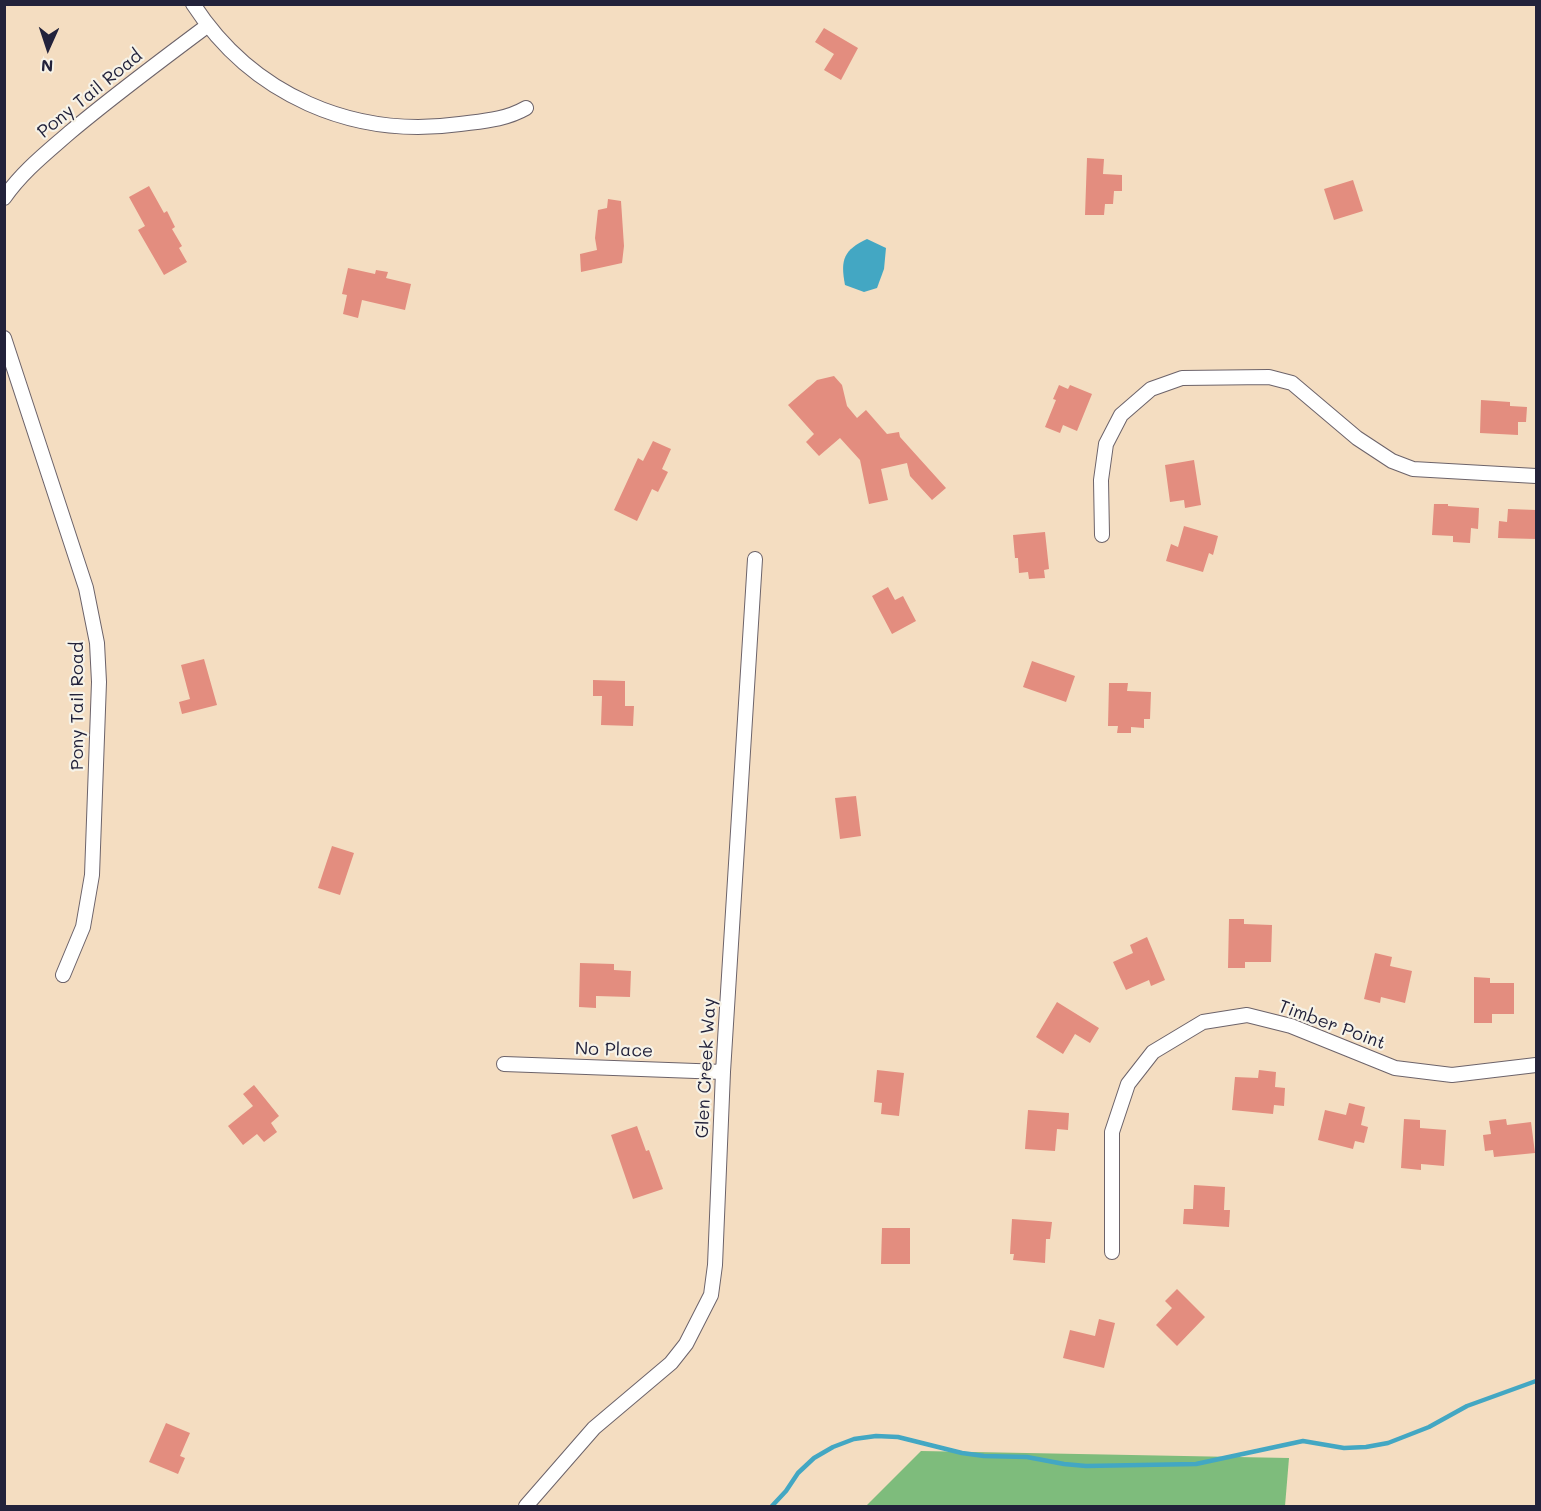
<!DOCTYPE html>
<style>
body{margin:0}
#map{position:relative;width:1541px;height:1511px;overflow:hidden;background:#f4ddc1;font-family:Mali,sans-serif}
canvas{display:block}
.frame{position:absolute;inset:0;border:6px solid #22223b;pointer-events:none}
.north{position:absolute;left:18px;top:18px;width:60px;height:60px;-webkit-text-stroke:4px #f7f3e8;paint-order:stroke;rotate:183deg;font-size:16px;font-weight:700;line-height:24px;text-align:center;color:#22223b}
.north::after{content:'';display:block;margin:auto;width:21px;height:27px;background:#22223b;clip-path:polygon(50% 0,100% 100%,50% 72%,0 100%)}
</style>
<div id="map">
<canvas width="1541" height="1511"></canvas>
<div class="frame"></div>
<div class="north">N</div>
</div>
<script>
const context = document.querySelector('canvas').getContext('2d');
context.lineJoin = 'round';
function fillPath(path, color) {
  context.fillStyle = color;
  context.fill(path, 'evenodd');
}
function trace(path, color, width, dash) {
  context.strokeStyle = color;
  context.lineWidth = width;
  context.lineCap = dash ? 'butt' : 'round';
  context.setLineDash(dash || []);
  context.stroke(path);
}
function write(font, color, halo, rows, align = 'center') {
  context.font = font + ' Mali,sans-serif';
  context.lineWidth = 4.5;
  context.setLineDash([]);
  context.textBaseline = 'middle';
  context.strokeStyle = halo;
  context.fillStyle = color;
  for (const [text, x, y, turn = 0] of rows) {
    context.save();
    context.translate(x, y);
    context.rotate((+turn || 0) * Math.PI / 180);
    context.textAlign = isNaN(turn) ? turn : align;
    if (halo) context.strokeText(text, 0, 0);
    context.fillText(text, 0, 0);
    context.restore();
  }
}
fillPath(new Path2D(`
 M921 1451 1289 1458 1285 1506H866Z`), '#7ebc7c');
fillPath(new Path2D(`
 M867 239 886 248 884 269 877 288 864 292 845 285C840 259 844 250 867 239Z`), '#43a7c3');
trace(new Path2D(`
 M772 1506 786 1491 798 1473 814 1458 833 1447 854 1439 876 1436 898 1437 962 1453 984 1456 1027 1457 1064 1464 1086 1466 1196 1464 1303 1441 1344 1448 1366 1447 1388 1443 1429 1427 1467 1406 1536 1381`), '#43a7c3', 4.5);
fillPath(new Path2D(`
 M824 28 858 48 841 80 824 70 834 54 815 42Z
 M1087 158 1104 159 1103 174 1122 175V191H1114L1113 204H1105L1104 215H1085Z
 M1353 180 1363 211 1334 220 1324 189Z
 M149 186 164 213 167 211 175 227 172 229 182 246 179 248 187 262 164 275 138 230 145 226 129 197Z
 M608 199 621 201 624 246 622 263 581 272 580 254 597 250 595 238 598 210 607 208Z
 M348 268 375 274 376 270 388 272 386 278 411 284 405 310 362 300 358 318 343 314 347 295 342 294Z
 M834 376 842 385 847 406 857 418 866 410 887 434 899 432 900 437 946 488 932 500 910 476 907 463 881 469 888 500 869 504 860 460 840 438 819 456 806 442 814 434 788 405 817 380Z
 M1059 385 1068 389 1070 385 1092 394 1077 431 1063 425 1060 433 1045 427 1056 400 1053 399Z
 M1481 400 1510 402V406L1527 407 1526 422H1518V435L1480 433Z
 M653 441 671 449 662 469 668 472 658 492 652 489 637 521 614 510 638 458 643 461Z
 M1194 460 1201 505 1185 508 1184 500 1170 502 1165 465Z
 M1434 504H1448V506L1479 508 1478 529 1471 528 1470 543 1453 542V536L1432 535Z
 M1508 509 1536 510V539L1498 538 1499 521 1507 522Z
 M1184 526 1218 536 1213 555 1209 553 1203 572 1166 561 1171 544 1178 547Z
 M1045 532 1049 569 1044 570 1045 578 1029 579 1028 572 1019 573 1018 558H1015L1013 535Z
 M888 587 895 600 903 596 916 621 892 634 872 596Z
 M204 659 217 705 182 714 179 702 190 699 181 665Z
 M1032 661 1075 676 1066 702 1023 687Z
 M593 680 625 681V706H634L633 726 601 725 602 696H593Z
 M1109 683H1128L1127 691 1151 692 1150 719H1144V728L1131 727V733H1117L1118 726H1108Z
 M856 796 861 836 840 839 835 798Z
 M332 846 354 853 340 895 318 888Z
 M1229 919H1244V924L1272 925 1271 962H1245V968H1228Z
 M1147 937 1165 980 1151 986 1149 980 1126 990 1113 962 1133 953 1130 945Z
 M1375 953 1392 957 1390 966 1412 971 1405 1003 1381 997 1380 1003 1364 999Z
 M580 963 614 964V970L631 971 630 997 596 996V1008L579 1007Z
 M1474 977 1490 978V983H1514V1014H1492V1023H1474Z
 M1057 1002 1099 1028 1090 1043 1075 1034 1063 1054 1036 1037Z
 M877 1070 904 1073 899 1116 881 1114 882 1103 874 1102Z
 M1259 1070 1276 1072 1275 1087 1285 1088 1284 1106 1274 1105 1273 1114 1232 1110 1235 1077 1258 1078Z
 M254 1085 279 1116 271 1123 277 1132 264 1142 257 1134 243 1145 228 1126 253 1106 243 1094Z
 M1349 1103 1365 1107 1361 1125 1368 1127 1364 1143 1355 1141 1353 1149 1318 1140 1325 1110 1346 1115Z
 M1028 1110 1069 1113 1068 1130 1057 1129 1055 1151 1025 1149Z
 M1404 1119 1420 1120V1128L1446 1130 1444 1166 1421 1164V1170L1401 1168Z
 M1506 1119 1507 1125 1531 1122 1535 1153 1494 1157 1493 1150 1485 1151 1483 1135 1491 1134 1489 1121Z
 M637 1126 646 1151 649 1150 663 1189 633 1199 611 1135Z
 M1194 1185 1225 1187 1224 1210H1230L1229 1227 1183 1224 1184 1209H1193Z
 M1012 1219 1052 1222 1050 1239H1046L1045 1263 1013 1260 1014 1254H1010Z
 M882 1228H910V1264H881Z
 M1177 1289 1205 1317 1177 1346 1156 1325 1172 1308 1165 1301Z
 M1099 1319 1115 1323 1104 1368 1063 1358 1070 1330 1095 1336Z
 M166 1423 190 1433 180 1456 185 1458 178 1474 149 1462Z`), '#e38d7f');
const street = new Path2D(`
 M193 4C252 95 353 139 460 124 483 121 505 120 526 108
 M4 198C22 172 45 154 69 133 113 96 160 61 207 26
 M4 338 86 588 97 643 99 682 92 875 83 927 63 975
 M1102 535 1101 480 1106 444 1121 415 1151 389 1182 378 1269 377 1292 383 1357 438 1392 461 1413 469 1536 476
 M504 1064 723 1072
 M1112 1252V1132L1128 1084 1153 1052 1203 1022 1247 1015 1291 1026 1395 1068 1452 1075 1536 1065
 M526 1506 594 1428 671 1363 686 1344 711 1295 715 1265 723 1072 755 559`);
trace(street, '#6c636a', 16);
trace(street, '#fff', 14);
write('18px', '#22223b', '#f7f3e8', [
 ["Pony Tail Road",90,94,-39],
 ["Pony Tail Road",77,706,-90],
 ["Timber Point",1332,1025,20],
 ["No Place",614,1050,2],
 ["Glen Creek Way",706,1068,-87]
]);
</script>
